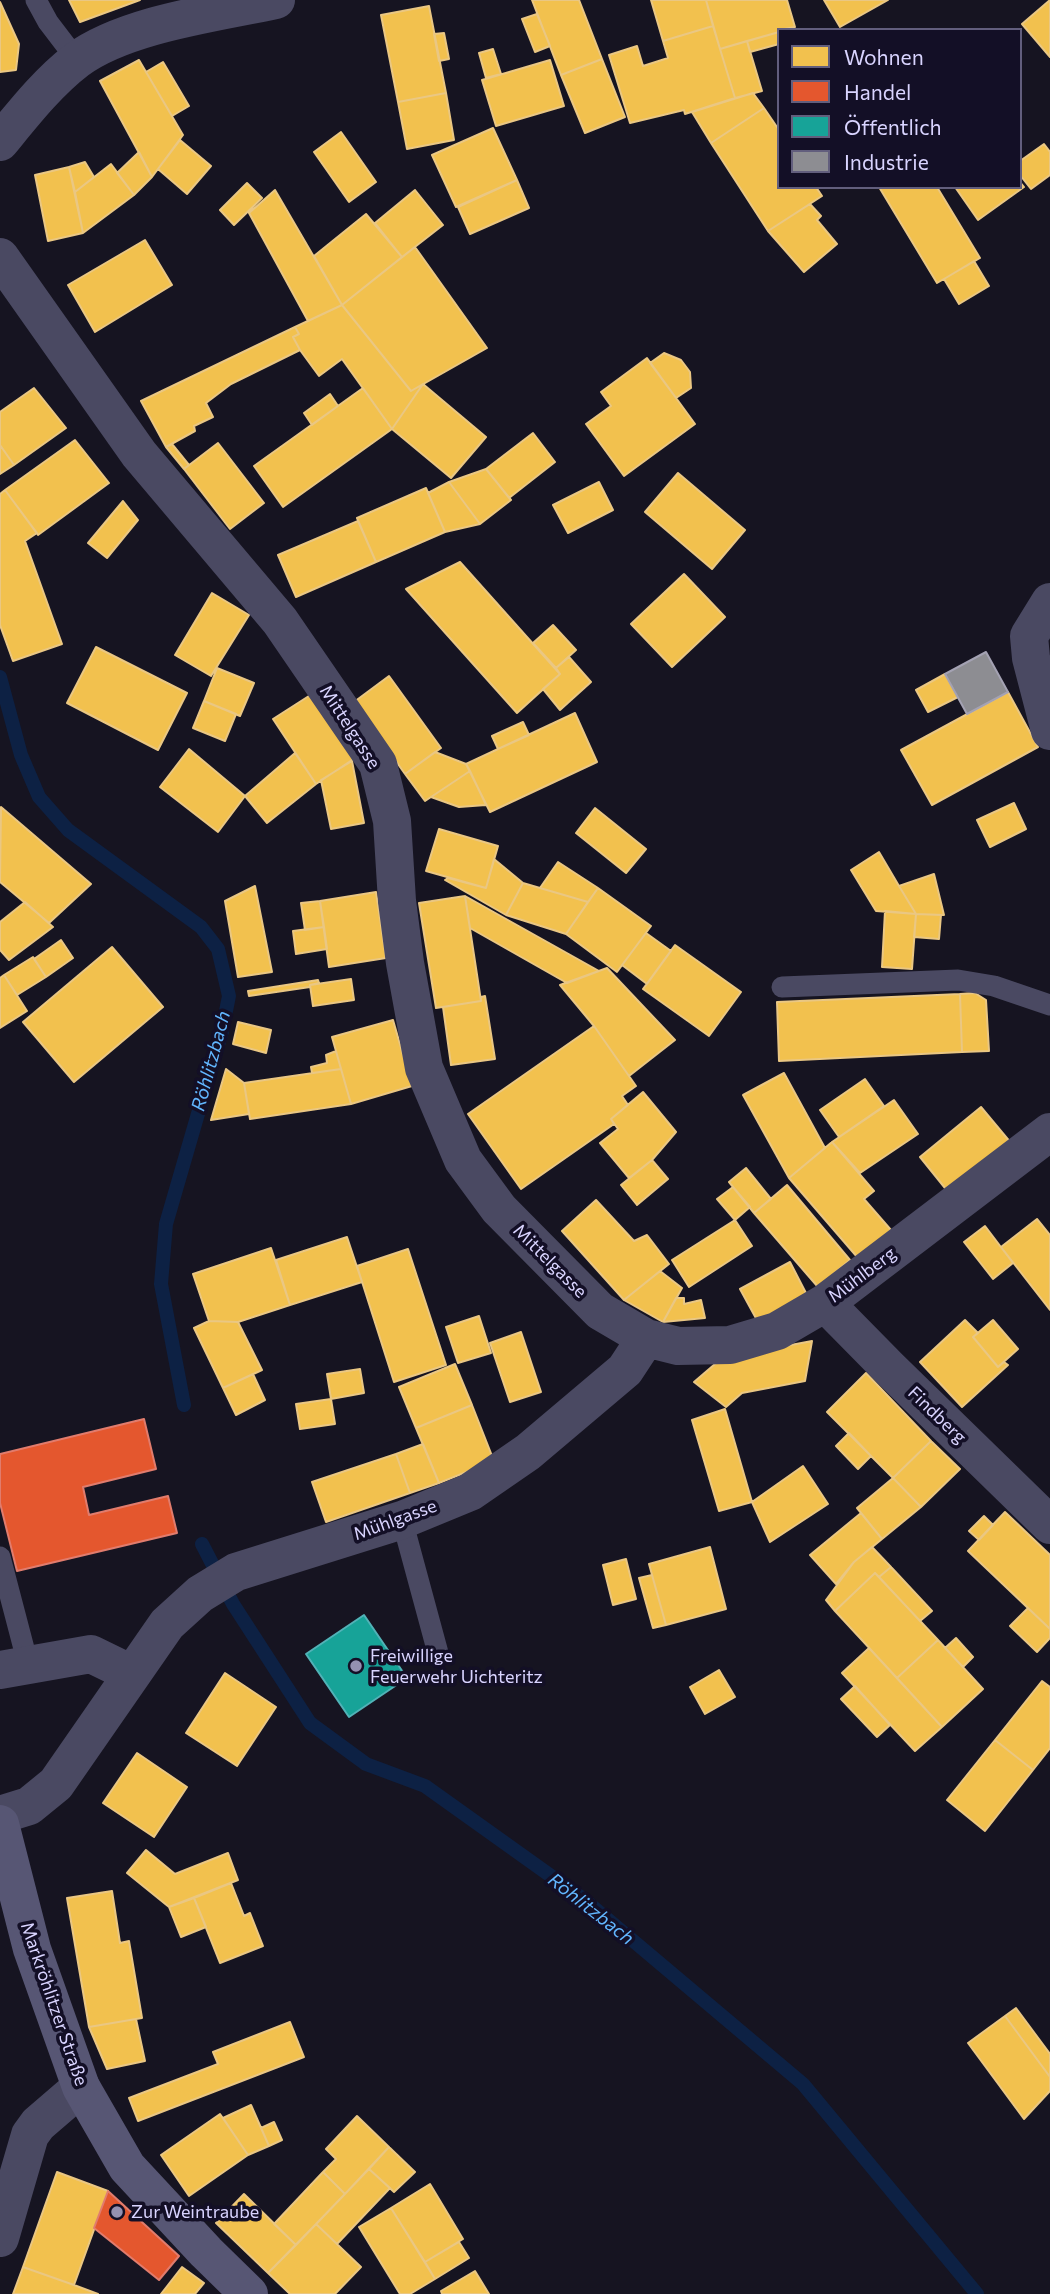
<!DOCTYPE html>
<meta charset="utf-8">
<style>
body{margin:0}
#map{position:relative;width:1050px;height:2294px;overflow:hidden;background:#161421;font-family:Commissioner,sans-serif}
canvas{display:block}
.legend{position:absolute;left:777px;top:28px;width:245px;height:161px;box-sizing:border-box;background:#130f26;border:2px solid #625e7d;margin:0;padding:9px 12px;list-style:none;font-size:21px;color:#d9d4ff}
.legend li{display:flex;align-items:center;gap:14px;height:35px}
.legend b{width:35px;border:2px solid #625e7d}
</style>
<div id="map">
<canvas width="1050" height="2294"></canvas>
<ul class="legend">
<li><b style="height:19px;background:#f2c14e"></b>Wohnen</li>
<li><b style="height:19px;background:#e4572e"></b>Handel</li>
<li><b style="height:19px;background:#17a398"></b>Öffentlich</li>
<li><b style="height:19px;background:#8d8d92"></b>Industrie</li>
</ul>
</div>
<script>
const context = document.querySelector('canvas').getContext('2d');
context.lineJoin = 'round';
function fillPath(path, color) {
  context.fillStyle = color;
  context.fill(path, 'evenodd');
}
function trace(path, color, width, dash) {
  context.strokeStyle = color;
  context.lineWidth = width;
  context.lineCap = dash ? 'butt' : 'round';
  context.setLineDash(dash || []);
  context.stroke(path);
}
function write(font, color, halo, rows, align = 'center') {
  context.font = font + ' Commissioner,sans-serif';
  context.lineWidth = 7;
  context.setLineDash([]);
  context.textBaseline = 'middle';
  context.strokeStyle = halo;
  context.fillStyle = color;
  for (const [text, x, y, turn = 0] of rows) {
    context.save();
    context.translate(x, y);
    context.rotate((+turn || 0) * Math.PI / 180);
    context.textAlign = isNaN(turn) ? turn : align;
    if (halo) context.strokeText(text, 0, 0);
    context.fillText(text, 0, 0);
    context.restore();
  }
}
const homes = new Path2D(`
 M69 0H140L80 22Z
 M532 0H579L602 59 561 75Z
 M651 0H706L713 26 663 41Z
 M706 0H787L795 27 779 30V32L720 49Z
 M824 0H888L840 27Z
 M1050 0V57L1022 24Z
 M0 2 19 44 16 70 0 72Z
 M429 6 446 93 398 102 381 15Z
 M537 14 550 46 535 52 522 19Z
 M713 26 735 98 685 114 684 110 630 123 609 55 637 46 643 66 668 58 663 41Z
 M779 32V44L750 52 747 41Z
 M444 33 449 59 439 61 434 34Z
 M747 41 762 91 735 98 720 49Z
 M493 49 501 74 486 78 479 53Z
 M602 59 625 117 585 133 561 75Z
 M139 60 183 135 152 177 100 81Z
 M550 60 564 106 496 126 482 80Z
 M163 62 189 106 172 116 146 72Z
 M446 93 454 140 407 149 398 102Z
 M753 93 764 108 711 143 692 112Z
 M764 108 779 130V187H816L822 196 768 231 711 143Z
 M493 128 517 180 456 207 432 155Z
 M341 132 376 182 349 202 314 152Z
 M180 140 211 166 187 194 158 169Z
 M1044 144 1050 152V175L1031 189 1020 175V161Z
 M139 152 152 177 134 195 117 173Z
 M85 162 94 177 75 192 69 167Z
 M111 164 134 195 83 233 75 192Z
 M69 167 83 233 48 241 35 175Z
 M517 180 529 208 470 234 458 207Z
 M1020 182 1024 187 978 220 955 187H1020Z
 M247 183 262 198 234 225 220 210Z
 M879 187H937L980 258 937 283Z
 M275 190 342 305 308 321 249 213Z
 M415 190 443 225 402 257 375 223Z
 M810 204 821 216 817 220 837 244 804 272 768 231Z
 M366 214 402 257 342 305 314 256Z
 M145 240 172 285 95 332 68 285Z
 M415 247 487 348 411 391 342 305Z
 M974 261 989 286 959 304 944 279Z
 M342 305 411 391 423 384 392 429 342 359 319 376 300 350 293 337 299 334 295 327Z
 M295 327 299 334 293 337 300 350 231 384 206 403 213 417 194 426 195 431 166 447 141 401Z
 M664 353 681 360 690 372 691 388 676 398 650 363Z
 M647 358 695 424 624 476 586 424 611 406 601 392Z
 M423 384 486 437 451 478 392 429Z
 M34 388 66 428 14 465 0 445V412Z
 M363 388 392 429 283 507 254 466Z
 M330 394 338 406 312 425 304 413Z
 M533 433 555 462 509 498 486 469Z
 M75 440 109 483 38 535 5 490Z
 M218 443 264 503 230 529 184 469Z
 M172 444 189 465 184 469 166 447Z
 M0 445 14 465 0 474Z
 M486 469 511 500 480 524 449 482Z
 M678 473 745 530 712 569 645 512Z
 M449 482 480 524 445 532 428 493Z
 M599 482 613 510 568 533 553 505Z
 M426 488 445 532 376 562 357 518Z
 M5 490 37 533 25 541 62 644 13 661 0 625V494Z
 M123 501 138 520 107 558 88 543Z
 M358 521 376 562 296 597 278 555Z
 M460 562 560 674 517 713 406 589Z
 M684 574 725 617 672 667 631 624Z
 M212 593 249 615 211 676 175 655Z
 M553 625 576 650 556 668 533 643Z
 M96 647 187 693 158 750 67 703Z
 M569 657 591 682 560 710 543 689 560 674 556 668Z
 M217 668 254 683 240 716 204 701Z
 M945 674 958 697 928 712 916 690Z
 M389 676 441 748 405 774 354 702Z
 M1008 692 1038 747 932 805 901 750Z
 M312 694 355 758 316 784 273 719Z
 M204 701 236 714 225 741 193 728Z
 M575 713 597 762 490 812 466 764Z
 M523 722 529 735 498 749 492 736Z
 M189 749 245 796 218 832 160 787Z
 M435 752 466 764 470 771 425 801 405 774Z
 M295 753 316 784 267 823 245 796Z
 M352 761 364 823 331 829 321 780Z
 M470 771 486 805 459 807 431 797Z
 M1014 803 1026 829 990 847 977 820Z
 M1 807 91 884 49 923 0 882Z
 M595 808 646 849 626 873 576 833Z
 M439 829 498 846 486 888 426 871Z
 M879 852 899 886 916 914 876 911 851 870Z
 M494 859 523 883 506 915 445 880 448 878 486 888Z
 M558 862 598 888 588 902 540 888Z
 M934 874 944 915 916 914 899 886Z
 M523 883 540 888 588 902 566 934 506 915Z
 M255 886 272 972 238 977 225 901Z
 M598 888 651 926 617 972 566 934Z
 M376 892 386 958 329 967 320 901Z
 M465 896 599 971 567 983 470 928Z
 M465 896 481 1001 436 1008 419 903Z
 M320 901 324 927 305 930 301 903Z
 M25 902 53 927 9 960 0 950V922Z
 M885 911 916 914 912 969 882 967Z
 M916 914 941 915 939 939 914 937Z
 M324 927 327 949 296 954 293 931Z
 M646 933 671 951 647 984 622 965Z
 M61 940 73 958 46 977 34 959Z
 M675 945 741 992 709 1036 643 989Z
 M112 947 163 1007 74 1082 23 1022Z
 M33 957 46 977 17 995 4 975Z
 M607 968 675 1040 629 1076 594 1026 560 985Z
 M4 975 27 1011 0 1028V978Z
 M351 979 354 1000 313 1006 310 985Z
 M318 980 319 983 310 985V987L249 996 248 991Z
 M975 993 986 1000 989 1051 962 1052 960 994Z
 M960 994 962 1052 779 1061 777 1002Z
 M485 996 495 1059 451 1065 443 1007 481 1001V997Z
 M393 1020 412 1086 351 1104 332 1037Z
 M238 1022 271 1030 266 1053 233 1044Z
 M594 1026 636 1086 622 1096 628 1105 611 1119 614 1124 521 1189 468 1114Z
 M336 1051 341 1069 312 1073 311 1067 327 1063 326 1055Z
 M226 1069 244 1083 249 1114 211 1120Z
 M341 1069 351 1104 250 1119 244 1083Z
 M784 1073 825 1148 789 1178 743 1095Z
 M865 1079 884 1106 839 1137 820 1110Z
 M643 1092 676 1132 652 1160 629 1178 600 1143 618 1129 611 1119Z
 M894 1100 918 1134 860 1173 832 1142Z
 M981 1107 1011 1143 949 1193 920 1157Z
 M832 1142 874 1191 864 1199 891 1230 858 1258 789 1178Z
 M652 1160 668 1179 637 1205 621 1185Z
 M746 1168 771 1199 754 1213 729 1182Z
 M787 1185 850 1260 818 1287 754 1213Z
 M733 1187 750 1207 735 1220 717 1199Z
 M596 1200 634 1241 647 1235 669 1264 624 1300 562 1231Z
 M1037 1219 1050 1235V1310L1001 1247Z
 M735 1220 752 1246 689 1287 672 1260Z
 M985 1226 1013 1263 993 1279 964 1242Z
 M347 1237 362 1282 290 1305 276 1260Z
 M271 1248 290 1305 238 1322 209 1321 193 1274Z
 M408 1249 446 1365 394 1382 357 1266Z
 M790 1262 807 1295 758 1322 740 1289Z
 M660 1271 682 1288 663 1322 624 1300Z
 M676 1298H684V1304L701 1300 705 1318 663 1322Z
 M479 1316 491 1353 458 1363 446 1327Z
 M965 1320 978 1333 973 1337 998 1367 1004 1362 1008 1365 962 1407 920 1362Z
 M993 1320 1018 1349 998 1367 973 1337Z
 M209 1321 238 1322 262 1370 223 1388 194 1328Z
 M521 1332 541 1392 510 1402 490 1343Z
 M812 1341 805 1381 742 1393 726 1407 694 1382 722 1358Z
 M455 1364 472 1405 416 1428 399 1387Z
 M360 1369 364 1393 331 1399 327 1374Z
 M866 1373 931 1441 893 1478 827 1412Z
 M253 1374 265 1400 236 1415 223 1388Z
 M331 1399 335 1424 300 1429 296 1404Z
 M472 1405 494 1461 439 1483 416 1428Z
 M725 1409 752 1502 719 1511 692 1420Z
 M849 1433 871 1456 858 1469 836 1446Z
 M931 1441 960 1469 921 1507 893 1478Z
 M423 1444 439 1483 410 1493 396 1454Z
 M396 1454 410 1493 326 1522 312 1482Z
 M803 1466 828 1504 770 1542 752 1502Z
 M893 1478 921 1507 882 1539 857 1508Z
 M1005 1512 1050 1555V1629L968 1551Z
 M861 1513 882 1539 854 1562 836 1584 810 1555Z
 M984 1516 993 1525 979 1540 969 1531Z
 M710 1547 726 1609 666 1625 649 1564Z
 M872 1547 891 1567 879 1577 875 1573 835 1611 826 1600 854 1562Z
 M626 1559 636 1599 613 1605 603 1565Z
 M891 1567 932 1611 920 1621 879 1577Z
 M875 1573 938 1640 897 1678 835 1611Z
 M652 1575 666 1625 653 1628 639 1578Z
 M1028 1608 1050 1629V1638L1037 1652 1010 1626Z
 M956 1638 973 1657 963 1667 945 1648Z
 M938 1640 983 1689 942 1727 897 1678Z
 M869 1648 942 1727 915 1751 842 1673Z
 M719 1670 735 1697 705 1714 690 1687Z
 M225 1673 276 1707 237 1766 186 1733Z
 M1042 1681 1050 1687V1748L1033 1770 995 1740Z
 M855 1686 890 1725 877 1737 841 1699Z
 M995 1740 1033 1770 985 1831 947 1800Z
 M137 1753 187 1787 154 1837 103 1803Z
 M146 1850 175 1874 228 1853 238 1880 169 1907 127 1873Z
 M231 1883 244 1916 250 1913 263 1946 220 1963 194 1898Z
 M112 1891 120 1943 129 1941 142 2018 89 2027 67 1898Z
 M194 1898 206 1927 181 1937 169 1907Z
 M1016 2008 1050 2054V2077L1005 2016Z
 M1005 2016 1050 2077V2091L1024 2119 968 2043Z
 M136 2019 145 2061 107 2069 89 2027Z
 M290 2022 304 2057 138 2121 129 2098 218 2064 213 2052Z
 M251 2105 269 2146 248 2155 223 2118Z
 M220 2114 248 2155 189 2196 161 2155Z
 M357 2116 389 2147 345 2194 323 2172 336 2159 326 2149Z
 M274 2122 282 2140 269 2146 261 2128Z
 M389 2147 415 2172 394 2192 369 2169Z
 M369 2169 390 2188 337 2244 316 2224Z
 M57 2172 108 2191 74 2285 23 2267Z
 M323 2172 345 2194 296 2245 274 2224Z
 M430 2184 463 2239 425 2262 391 2208Z
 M244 2194 296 2245 268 2273 216 2223Z
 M391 2208 435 2279 410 2294H400L359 2227Z
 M316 2224 361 2267 335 2294H290L268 2273Z
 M459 2242 469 2258 435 2279 425 2262Z
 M23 2267 74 2285 98 2294H13Z
 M182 2267 204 2283 195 2294H161Z
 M475 2271 489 2294H442L441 2291Z`);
fillPath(homes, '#f2c14e');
trace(homes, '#eac783', 2);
const shops = new Path2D(`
 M144 1419 156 1469 83 1487 89 1515 168 1496 177 1533 17 1571 0 1503V1454Z
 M108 2191 179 2256 159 2280 94 2228Z`);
fillPath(shops, '#e4572e');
trace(shops, '#e17c6d', 2);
const public = new Path2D(`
 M364 1615 407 1678 349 1717 306 1654Z`);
fillPath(public, '#17a398');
trace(public, '#51b2b7', 2);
const industry = new Path2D(`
 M986 652 1008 692 967 714 945 674Z`);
fillPath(industry, '#8d8d92');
trace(industry, '#a4a2b3', 2);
trace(new Path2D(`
 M0 677 21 755 39 797 68 830 201 927 218 949 229 996 222 1031 166 1224 161 1284 184 1405
 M202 1544 233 1604 310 1723 366 1764 425 1786 586 1901 803 2084 977 2294`), '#0d2144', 14);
trace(new Path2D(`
 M36 0 48 22 77 60
 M782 987 958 980 994 986 1050 1005
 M402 1520 438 1653
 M0 1557 28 1664`), '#4a4962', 21);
trace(new Path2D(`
 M0 257 139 454 280 621 378 764 392 821 397 901 405 963 424 1068 463 1160 499 1209 600 1311 646 1338 678 1346 730 1345 777 1331 825 1303 1050 1132
 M1050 602 1029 636 1031 658 1050 731
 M825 1303 889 1368 1050 1525
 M0 1670 91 1654 132 1674
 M0 1815 29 1806 56 1784 167 1624 200 1594 236 1572 402 1520 470 1492 528 1452 625 1370 646 1338
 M0 2238 30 2135 38 2124 81 2087`), '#4a4962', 38);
trace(new Path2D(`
 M0 142C23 114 47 83 77 60 126 24 216 13 276 0`), '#4a4962', 38);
trace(new Path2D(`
 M0 1824 32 1949 81 2087 127 2167 206 2252 249 2294`), '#575674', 38);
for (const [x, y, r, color] of [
 [356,1666,7,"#9591b1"],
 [117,2212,7,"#9591b1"]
]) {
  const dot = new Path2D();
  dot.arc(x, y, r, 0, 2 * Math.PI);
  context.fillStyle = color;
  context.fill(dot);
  trace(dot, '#130f26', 2.5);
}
write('18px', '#d9d4ff', '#130f26', [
 ["Mittelgasse",350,727,57],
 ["Mittelgasse",550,1261,45],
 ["Mühlberg",862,1275,-37],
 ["Findberg",937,1415,44],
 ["Mühlgasse",395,1520,-20],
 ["Markröhlitzer Straße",54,2004,71]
]);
write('18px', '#d9d4ff', '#130f26', [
 ["Freiwillige",370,1656],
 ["Feuerwehr Uichteritz",370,1677],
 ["Zur Weintraube",131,2212]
], 'left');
write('italic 19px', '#62b6ff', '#130f26', [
 ["Röhlitzbach",211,1061,-75],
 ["Röhlitzbach",591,1909,38]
]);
</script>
